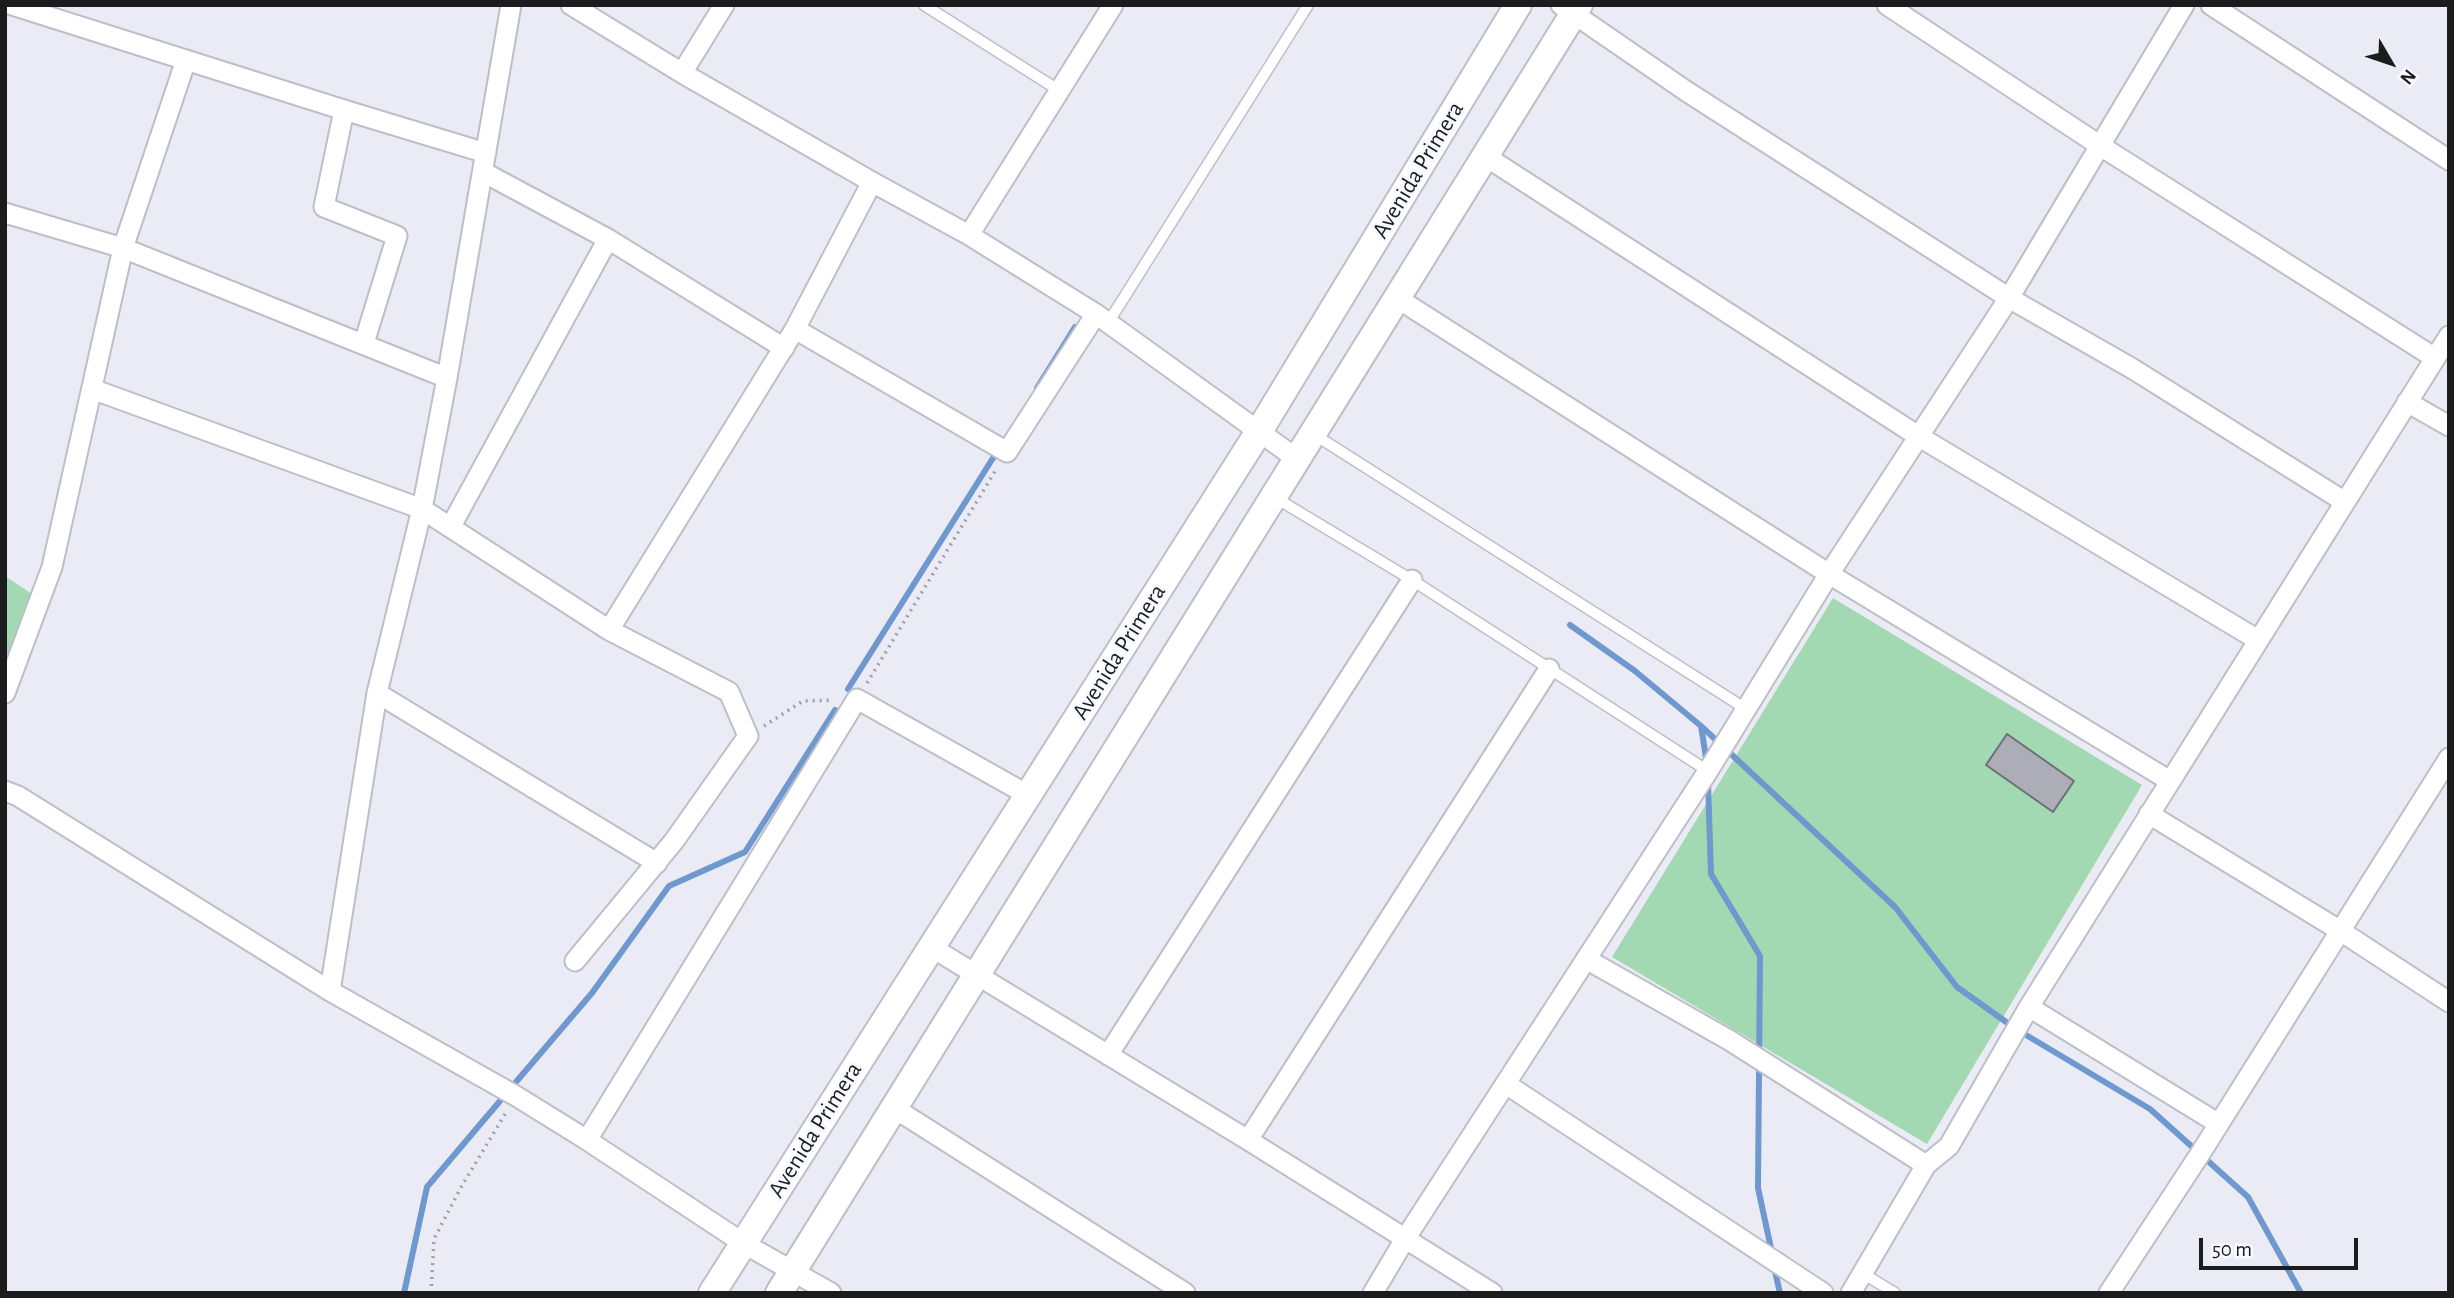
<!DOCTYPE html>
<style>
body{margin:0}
#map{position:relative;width:2454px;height:1298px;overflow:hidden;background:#eaebf5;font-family:"Alegreya Sans",sans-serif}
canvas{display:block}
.frame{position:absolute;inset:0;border:7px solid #1c1c1f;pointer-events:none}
.north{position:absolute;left:2356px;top:28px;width:70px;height:70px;-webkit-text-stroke:5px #f8f9ff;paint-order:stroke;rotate:129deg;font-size:19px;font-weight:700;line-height:28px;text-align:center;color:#1c1c1f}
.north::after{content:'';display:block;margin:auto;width:24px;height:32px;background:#1c1c1f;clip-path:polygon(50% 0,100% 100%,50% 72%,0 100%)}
.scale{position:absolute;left:2199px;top:1238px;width:159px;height:32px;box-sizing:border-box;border:4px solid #1c1c1f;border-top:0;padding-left:9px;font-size:21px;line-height:24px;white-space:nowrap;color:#1c1c1f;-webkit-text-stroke:5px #f8f9ff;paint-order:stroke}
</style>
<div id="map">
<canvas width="2454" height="1298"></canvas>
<div class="frame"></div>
<div class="north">N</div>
<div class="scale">50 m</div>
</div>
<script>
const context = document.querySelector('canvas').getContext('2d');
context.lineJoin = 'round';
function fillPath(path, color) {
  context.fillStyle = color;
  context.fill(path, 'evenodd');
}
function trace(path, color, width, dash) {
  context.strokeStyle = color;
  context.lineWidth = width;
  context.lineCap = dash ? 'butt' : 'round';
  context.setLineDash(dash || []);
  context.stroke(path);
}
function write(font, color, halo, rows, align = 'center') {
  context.font = font + ' "Alegreya Sans",sans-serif';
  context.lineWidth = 6;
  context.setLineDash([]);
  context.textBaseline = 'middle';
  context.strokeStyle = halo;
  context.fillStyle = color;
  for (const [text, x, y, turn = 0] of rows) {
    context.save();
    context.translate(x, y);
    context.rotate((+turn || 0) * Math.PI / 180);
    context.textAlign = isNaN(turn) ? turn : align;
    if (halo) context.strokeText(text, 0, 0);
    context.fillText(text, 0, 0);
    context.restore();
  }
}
fillPath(new Path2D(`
 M5 576 41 600 5 682Z
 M1833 598 2142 785 1927 1144 1612 957Z`), '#a2d8b2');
trace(new Path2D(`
 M1037 388 1075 327
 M1570 625 1635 671 1701 726 1707 764
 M848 689 993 458
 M1701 726 1895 907 1957 987 2016 1029 2150 1109 2248 1197 2301 1293
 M1708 782 1711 874 1760 956 1758 1188 1772 1253
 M516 1082 592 993 669 886 745 852 835 710
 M1774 1267 1780 1293
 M404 1293 427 1187 500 1101`), '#6f98cf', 6);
const building = new Path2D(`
 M2007 734 2074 781 2053 812 1986 765Z`);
fillPath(building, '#acadb6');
trace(building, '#6d6e76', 2);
const lane = new Path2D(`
 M924 5 1060 91
 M1108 323 1308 5
 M1315 435 1746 709
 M1274 497 1412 580 1708 771
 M1862 1273 1895 1293`);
const street = new Path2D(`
 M12 5 344 110 324 207 397 236 364 343
 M571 5 682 73 872 182 969 235 1096 314 1297 459
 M1561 5 1686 91 2009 298 2133 369 2345 502
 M1887 5 2099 145 2435 358
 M2211 5 2449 160
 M682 73 724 5
 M344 110 486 153
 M1485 156 1918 436 2258 640
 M483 172 608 239 784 348
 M5 213 123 248 447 378
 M969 235 1113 5
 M1397 298 1829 574 2170 781
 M795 329 1007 452 1096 314
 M92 389 422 509 609 630 729 692 748 736 674 841 575 961
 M2407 402 2449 426
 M451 526 608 239
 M609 630 795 329 872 182
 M5 693 52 567 123 248 186 60
 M377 693 657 863
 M5 791 18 796 330 991 516 1096 587 1140 743 1243 831 1293
 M2149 814 2339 930 2449 1002
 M931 947 1248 1140 1492 1293
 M1586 959 1729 1040 1926 1165
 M330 991 377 693 422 509 447 378 511 5
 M2029 1007 2219 1124
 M1108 1055 1412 580
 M1506 1084 1823 1293
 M894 1108 1185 1293
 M587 1140 857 699 1028 795
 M1248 1140 1549 669
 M1373 1293 1405 1239 1708 771 1829 574 2009 298 2184 5
 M1851 1293 1926 1165 1949 1146 2029 1007 2449 336
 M2109 1293 2200 1154 2449 758`);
const secondary = new Path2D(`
 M712 1293 1258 433 1518 5
 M779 1293 1579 5`);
trace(lane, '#bdbec7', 13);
trace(street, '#bdbec7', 23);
trace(secondary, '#bdbec7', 30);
trace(new Path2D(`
 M867 683 997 468
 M764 726 803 701 833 700
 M431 1293 434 1239 460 1189 507 1111`), '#9e9fa7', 3.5, [2, 5]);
trace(lane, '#fff', 10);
trace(street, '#fff', 19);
trace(secondary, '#fff', 26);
write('24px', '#1c1c1f', '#f8f9ff', [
 ["Avenida Primera",1418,170,-59],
 ["Avenida Primera",1119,652,-58],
 ["Avenida Primera",815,1130,-58]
]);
</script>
